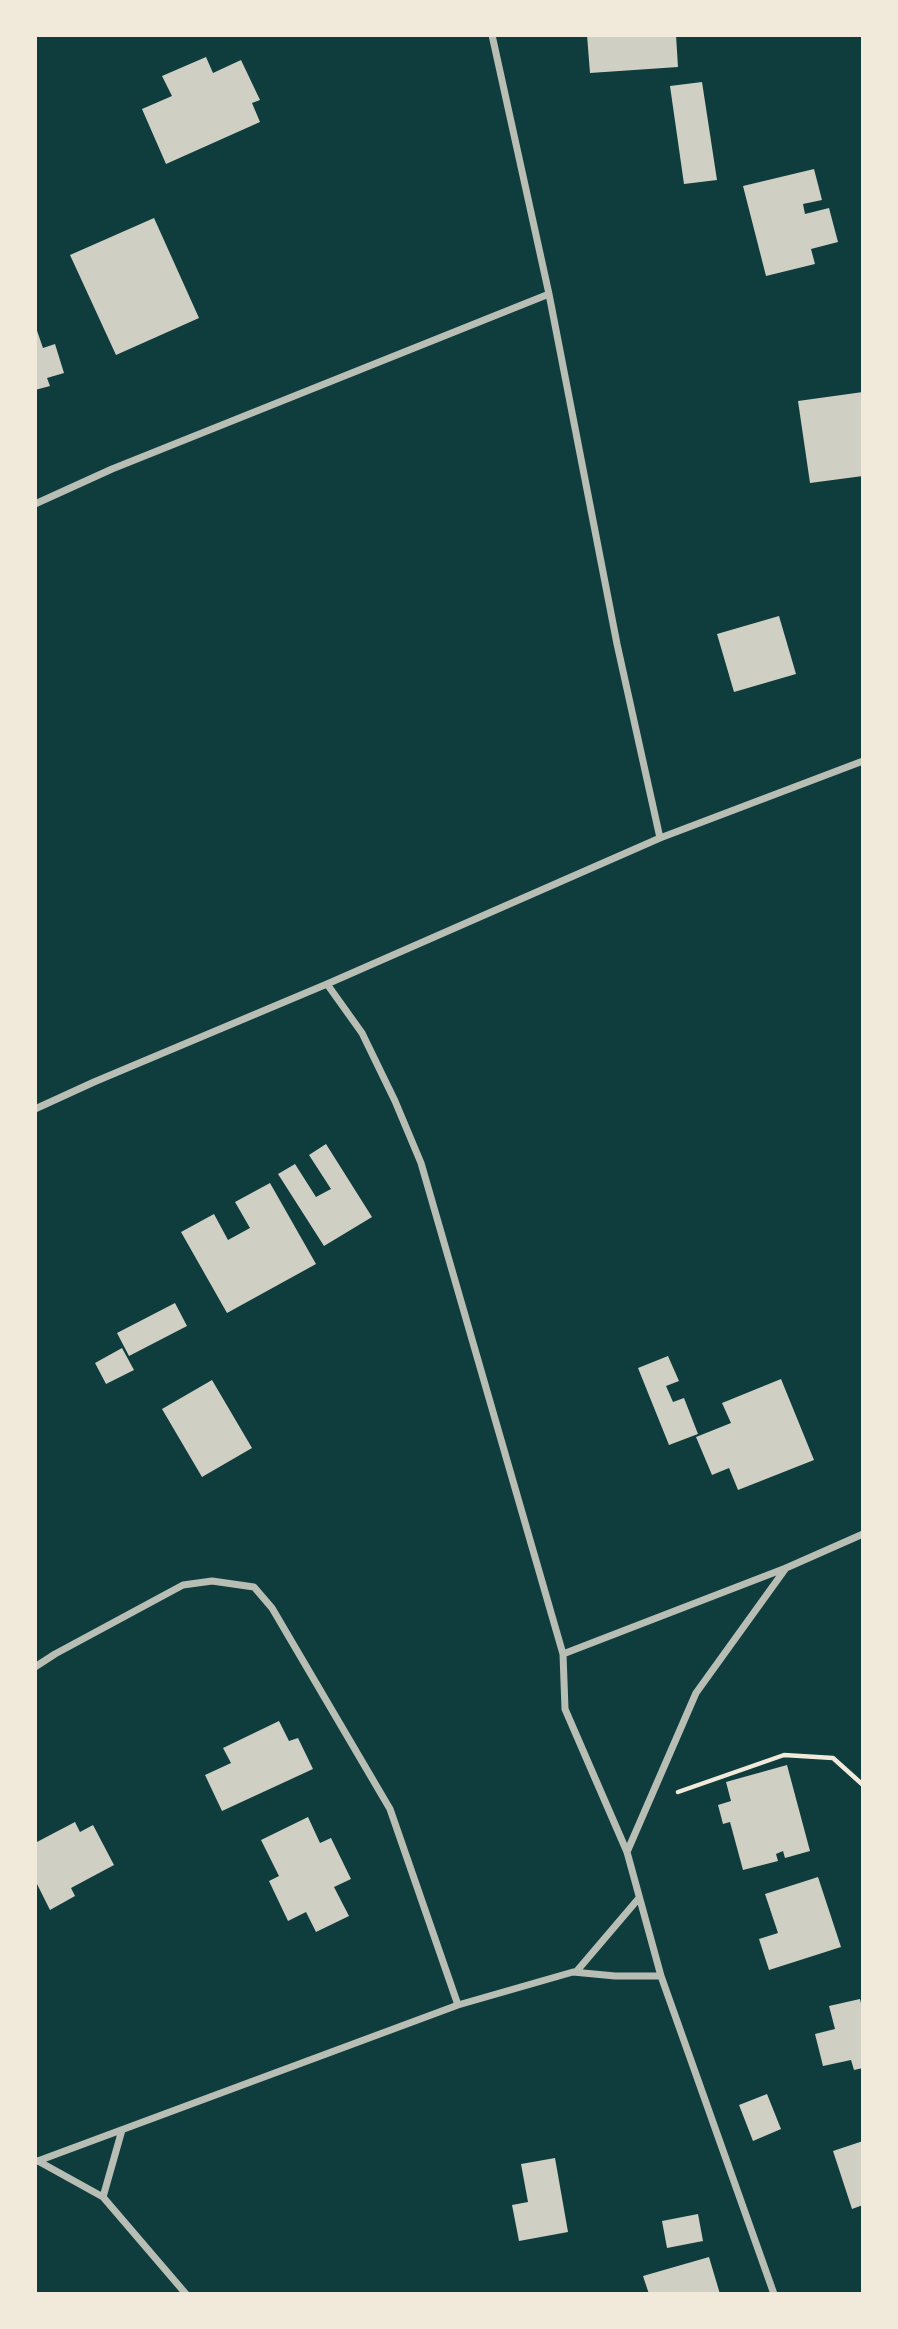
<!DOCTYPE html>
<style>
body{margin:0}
#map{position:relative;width:898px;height:2329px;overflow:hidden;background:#0f3d3e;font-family:"Varela Round",sans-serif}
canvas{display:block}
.frame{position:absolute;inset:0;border:37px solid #f1e9da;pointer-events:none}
</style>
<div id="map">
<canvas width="898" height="2329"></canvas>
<div class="frame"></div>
</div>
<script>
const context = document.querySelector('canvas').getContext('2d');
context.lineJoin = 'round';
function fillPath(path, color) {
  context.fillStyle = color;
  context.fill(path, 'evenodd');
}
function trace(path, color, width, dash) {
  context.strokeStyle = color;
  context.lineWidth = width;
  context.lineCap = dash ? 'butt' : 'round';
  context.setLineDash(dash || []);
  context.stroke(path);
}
fillPath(new Path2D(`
 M587 35H676L678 67 590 73Z
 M206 57 213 73 241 60 260 100 252 103 260 122 166 164 142 109 172 96 162 76Z
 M702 82 717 180 684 184 670 86Z
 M814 169 822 200 803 204 805 214 829 208 838 242 811 249 815 264 766 276 743 186Z
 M154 218 199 318 116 355 70 255Z
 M35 325 43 348 55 344 64 373 47 378 50 386 35 390Z
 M863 392V476L810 483 798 401Z
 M779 616 796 674 734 692 717 634Z
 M326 1144 372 1217 324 1246 278 1174 295 1164 316 1197 331 1189 309 1155Z
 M270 1183 316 1264 227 1313 181 1232 214 1214 228 1240 250 1228 235 1202Z
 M175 1303 187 1326 129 1356 117 1333Z
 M122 1348 134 1370 106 1384 95 1363Z
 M668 1356 679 1381 666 1386 673 1402 684 1398 698 1434 669 1445 638 1368Z
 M781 1379 814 1460 738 1490 729 1468 712 1475 696 1437 731 1423 722 1403Z
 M212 1380 252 1448 202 1477 162 1409Z
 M279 1721 289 1741 298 1738 313 1769 222 1811 205 1775 231 1763 223 1748Z
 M787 1765 810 1851 785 1858 783 1851 776 1854 778 1861 743 1870 730 1822 723 1824 718 1805 731 1801 726 1782Z
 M308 1817 320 1843 331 1838 351 1879 334 1887 349 1916 316 1932 306 1912 288 1921 269 1881 279 1876 261 1840Z
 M75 1822 80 1832 93 1825 114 1865 71 1888 75 1896 50 1910 35 1880V1843Z
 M818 1877 841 1947 769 1970 759 1939 778 1933 765 1894Z
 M860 1999 863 2012V2068L854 2070 851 2060 823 2066 815 2034 835 2029 829 2006Z
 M767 2094 781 2129 753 2141 739 2105Z
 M863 2141V2205L852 2209 833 2151Z
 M555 2158 568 2232 519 2241 512 2205 528 2202 521 2164Z
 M698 2214 703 2241 667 2248 662 2221Z
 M709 2257 720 2294H649L643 2276Z`), '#cfcfc3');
trace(new Path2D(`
 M678 1792 784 1755 833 1758 863 1785`), '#f1e9da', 4.5);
trace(new Path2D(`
 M549 294 617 644 660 838
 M35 504 112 469 549 294 492 35
 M327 984 362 1033 395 1101 421 1163 563 1654 565 1709 627 1852 661 1976 774 2294
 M35 1109 94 1082 327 984 660 838 863 761
 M563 1654 786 1568 863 1534
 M35 1667 55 1654 183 1585 212 1581 254 1587 272 1608 390 1809 458 2005
 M627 1852 696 1693 786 1568
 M576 1972 639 1898
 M38 2161 103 2197 186 2294
 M35 2162 458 2005 573 1972 615 1976H661
 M103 2197 122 2130`), '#b8beb3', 7);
</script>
